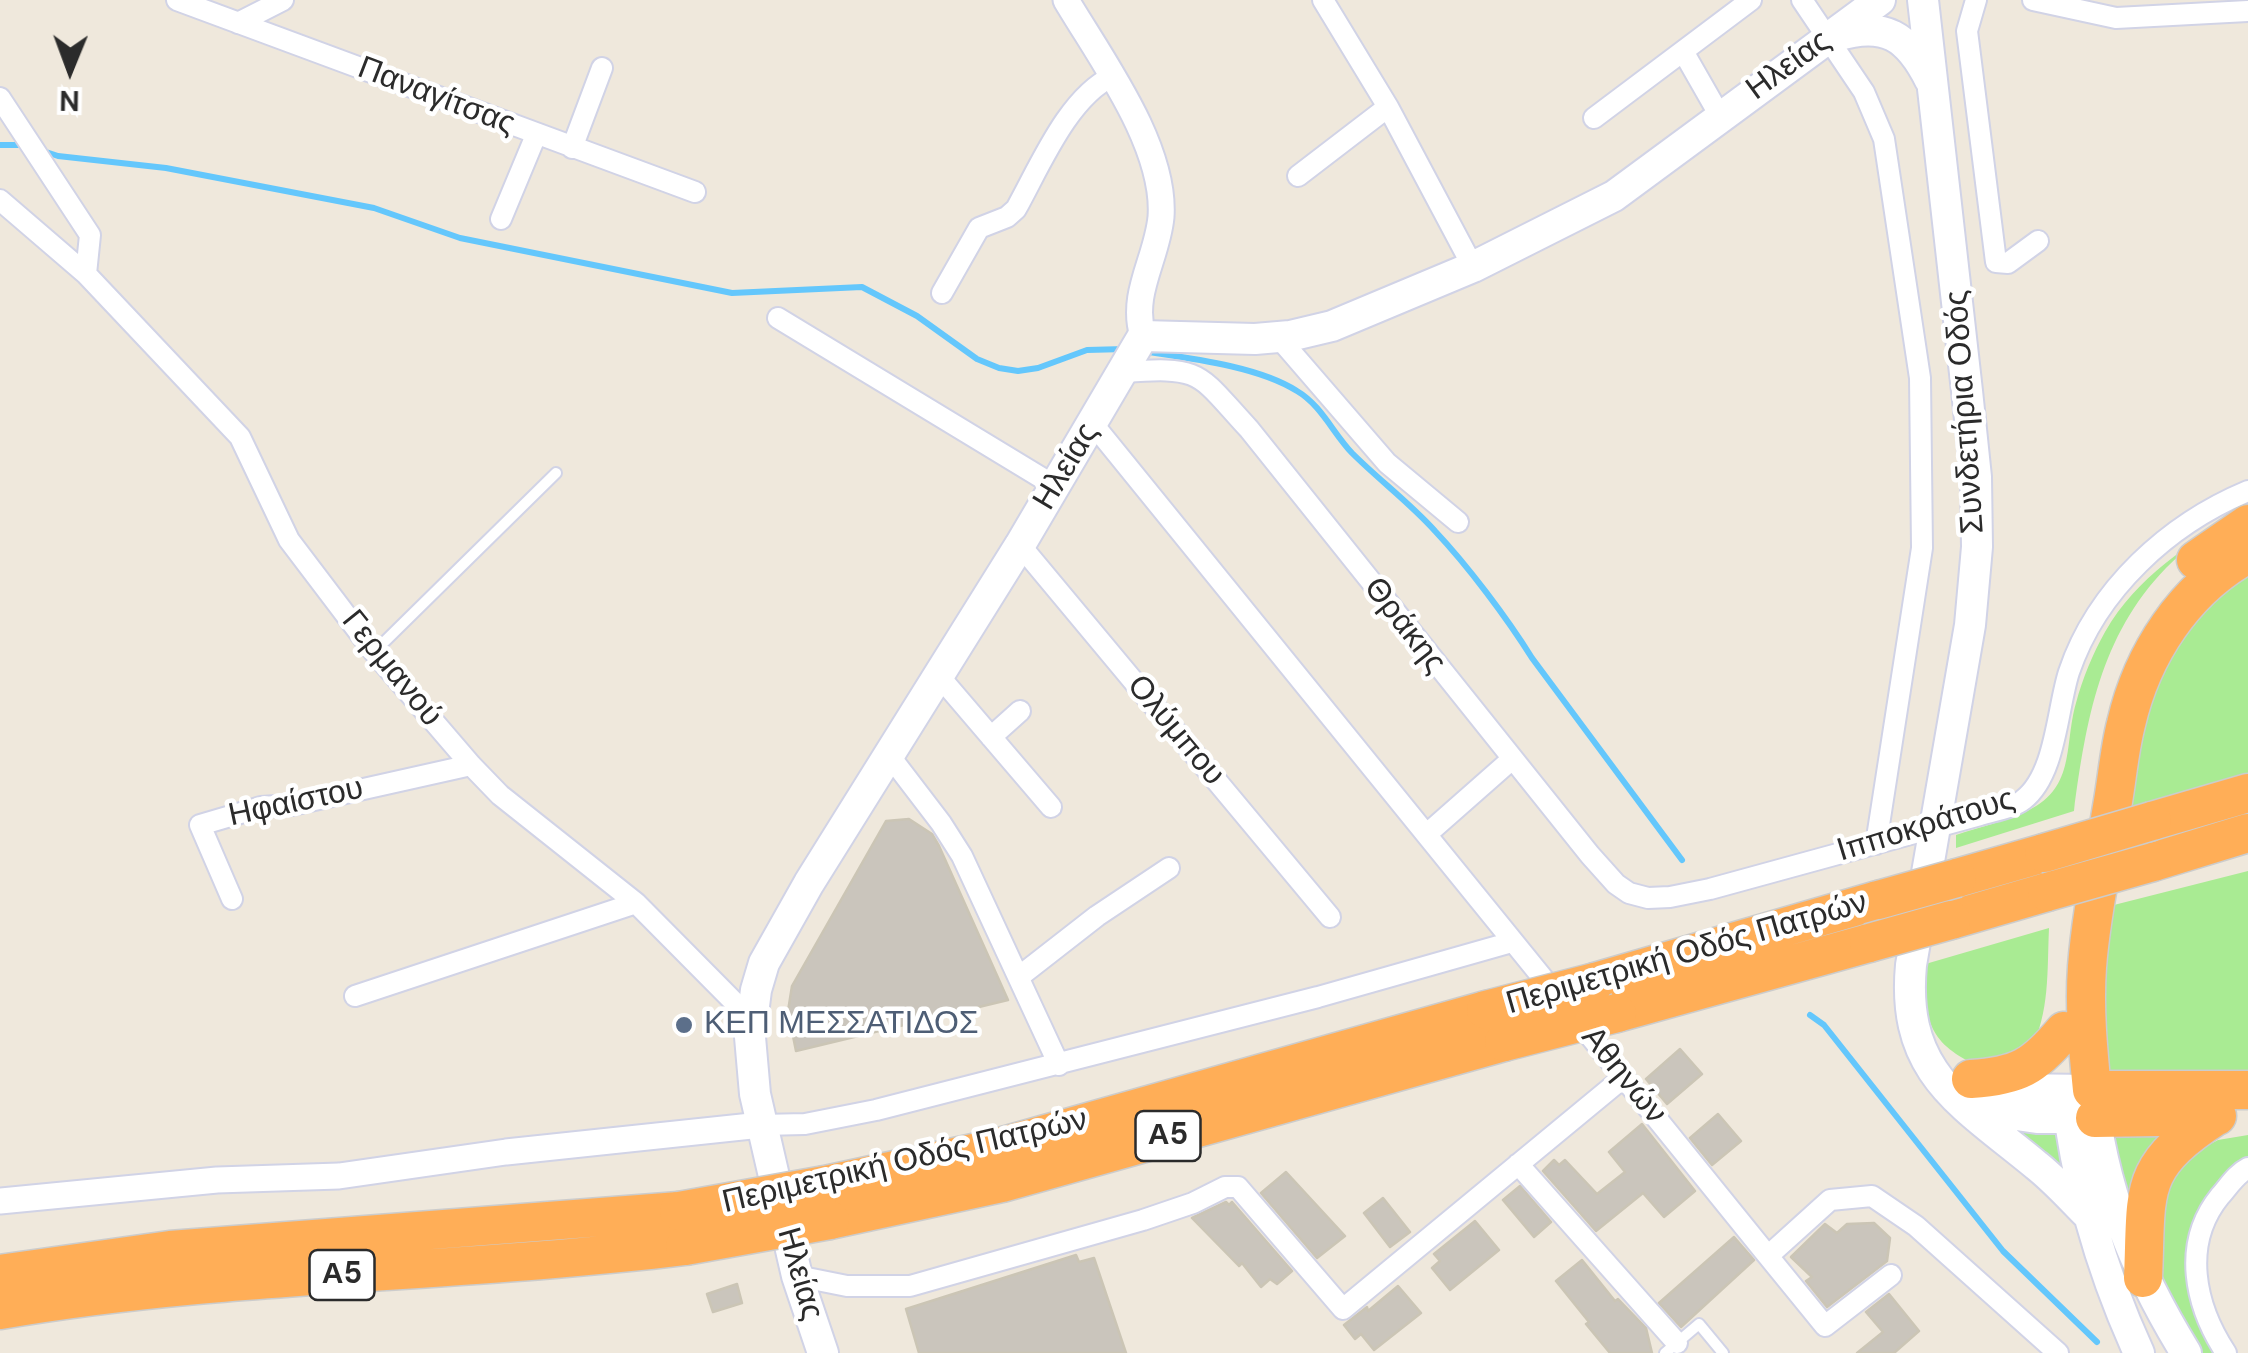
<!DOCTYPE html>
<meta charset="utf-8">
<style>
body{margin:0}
#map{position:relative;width:2248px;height:1353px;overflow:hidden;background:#efe8dc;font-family:"DM Sans",sans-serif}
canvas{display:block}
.north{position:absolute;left:20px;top:20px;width:100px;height:100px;-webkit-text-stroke:8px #fff;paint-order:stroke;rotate:181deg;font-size:28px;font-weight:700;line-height:40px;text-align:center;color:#2b2b2b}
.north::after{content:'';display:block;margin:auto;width:35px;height:45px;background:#2b2b2b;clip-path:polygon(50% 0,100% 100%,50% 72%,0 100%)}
</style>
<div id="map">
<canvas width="2248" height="1353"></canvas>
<div class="north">N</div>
</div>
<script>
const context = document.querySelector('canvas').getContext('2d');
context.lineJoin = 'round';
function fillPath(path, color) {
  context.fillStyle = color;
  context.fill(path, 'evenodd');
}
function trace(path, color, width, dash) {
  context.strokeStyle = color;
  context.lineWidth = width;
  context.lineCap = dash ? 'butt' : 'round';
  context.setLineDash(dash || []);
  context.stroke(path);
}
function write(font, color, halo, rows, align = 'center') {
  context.font = font + ' "DM Sans",sans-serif';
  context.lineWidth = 9;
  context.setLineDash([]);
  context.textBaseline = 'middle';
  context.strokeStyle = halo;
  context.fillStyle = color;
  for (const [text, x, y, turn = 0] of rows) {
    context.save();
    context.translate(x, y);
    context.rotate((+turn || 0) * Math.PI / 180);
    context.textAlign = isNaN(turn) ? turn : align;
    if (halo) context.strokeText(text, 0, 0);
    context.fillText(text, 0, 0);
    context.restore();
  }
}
fillPath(new Path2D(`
 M2241 511C2217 529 2187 546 2166 568 2100 636 2086 721 2074 811L1956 848V835C1980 827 2006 821 2029 810 2076 787 2064 744 2076 703 2082 680 2093 653 2105 632 2137 576 2189 545 2241 511Z
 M2248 568V777L2132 810 2126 801 2133 741 2177 637Z
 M2248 871V1082L2102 1081 2106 907Z
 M2049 928C2047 971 2050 1013 2030 1051L1977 1065C1925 1042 1926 1016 1922 965Z
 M2183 1126 2130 1207 2111 1128Z
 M2057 1127 2068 1179 2005 1128Z
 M2248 1135V1156C2181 1203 2167 1287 2216 1353H2198L2162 1292 2154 1238 2175 1170 2194 1153 2218 1140Z`), '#a9eb93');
trace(new Path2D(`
 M0 145H24
 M40 150 58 156 166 168 374 208 460 238 732 293 862 287 917 316 977 359 999 368 1018 371 1038 368 1087 350 1125 349
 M1142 351C1188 358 1258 366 1297 391 1321 405 1333 433 1352 453 1379 480 1410 503 1435 531 1468 566 1507 618 1532 658L1682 860
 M1810 1015 1824 1025 2003 1251 2097 1342`), '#64c7fc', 6);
const building = new Path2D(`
 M909 819 932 834 939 846 1008 1000 796 1051 788 1011 792 986 886 821Z
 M1680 1049 1702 1074 1667 1104 1646 1079Z
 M1718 1114 1741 1141 1712 1165 1690 1138Z
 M1642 1124 1695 1191 1664 1217 1643 1193 1596 1231 1543 1171 1554 1160 1559 1165 1565 1160 1597 1194 1625 1172 1609 1152Z
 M1286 1172 1345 1236 1317 1258 1261 1193Z
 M1520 1186 1551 1222 1534 1237 1503 1200Z
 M1383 1198 1410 1232 1390 1247 1364 1213Z
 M1226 1202 1229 1205 1232 1202 1292 1271 1277 1284 1270 1279 1261 1287 1242 1263 1239 1266 1192 1218Z
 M1475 1221 1499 1250 1450 1290 1432 1268 1440 1261 1434 1254Z
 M1874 1223 1890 1238 1887 1261 1827 1307 1806 1281 1812 1277 1791 1257 1825 1224 1837 1233 1847 1224Z
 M1734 1237 1754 1260 1681 1327 1659 1303Z
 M1076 1255 1079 1262 1094 1258 1126 1353H919L906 1309Z
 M1582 1260 1615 1301 1618 1299 1646 1328 1652 1353H1610L1586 1324 1589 1322 1556 1281Z
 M737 1284 742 1303 713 1312 707 1294Z
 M1398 1286 1421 1313 1374 1350 1361 1334 1355 1339 1344 1325 1367 1307 1368 1311Z
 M1889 1294 1919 1331 1894 1353H1857L1883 1332 1866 1312Z`);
fillPath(building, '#cac5bc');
trace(building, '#cbc5b5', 2.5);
const service = new Path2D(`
 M374 652 556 473
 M1665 1353 1699 1324 1723 1353`);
const minor = new Path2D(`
 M177 0 695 192
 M1323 0 1388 107 1473 267
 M1802 0 1864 92 1884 139 1920 378 1922 548 1876 844
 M1976 0 1967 31 1996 262 2008 263 2038 241
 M2033 0 2116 18 2248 11
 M238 23 283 0
 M1684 53 1720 116
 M0 98 90 235 86 274 240 437 289 540 374 652 471 765 500 795 636 903 751 1019
 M1594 118 1751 0
 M572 148 602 68
 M1298 176 1388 107
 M0 200 86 274
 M501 219 536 135
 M942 293 979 228 1007 217 1016 209C1040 166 1068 97 1113 76
 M778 318 1055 486
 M1279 338 1387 463 1458 522
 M1125 372C1204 366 1198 374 1249 429L1590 855 1616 884 1629 893 1648 898 1670 897 1710 889 1980 815C1993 811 2013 808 2023 800 2056 775 2057 709 2069 672 2097 589 2169 524 2248 491
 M1093 424 1559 998
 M1020 545 1330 917
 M939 676 1051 807
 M991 737 1020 711
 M889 755 941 823 962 856 1059 1065
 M1427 834 1511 760
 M232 899 200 825 261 807 292 805 471 765
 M1020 976 1097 916 1169 868
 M355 996 636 903
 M1577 1020 1768 1256 1830 1200 1872 1196 1916 1226 2058 1353
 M761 1125 805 1124 876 1110 1318 997 1512 942
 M1518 1164 1677 1343
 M1768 1256 1825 1326 1891 1275
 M797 1276 847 1286H910L1143 1220 1193 1203 1225 1187H1238L1343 1309 1624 1077
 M2226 1353C2195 1306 2181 1244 2220 1196 2229 1186 2236 1174 2248 1168`);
const tertiary = new Path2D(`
 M1066 0C1101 59 1166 146 1161 217 1157 259 1130 294 1143 336
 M0 1201 217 1180 339 1176 506 1152 761 1125`);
const secondary = new Path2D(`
 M1923 0 1967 391 1976 477 1977 547 1970 625 1911 965C1901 1073 1961 1103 2036 1165 2054 1179 2070 1197 2087 1214
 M1836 36C1885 21 1908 36 1930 80
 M1982 1084 2006 1089 2092 1090C2101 1187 2135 1270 2186 1353
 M2066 1091C2076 1183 2100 1268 2139 1353
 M1969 1108 2037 1118H2087
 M823 1353 797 1276 755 1094 750 1037 756 990 764 963 809 883 1020 545 1143 336 1255 339 1290 336 1332 326 1473 267 1614 196 1880 0`);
const motorway = new Path2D(`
 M2248 554C2184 589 2142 654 2126 724 2119 751 2117 780 2112 807 2103 861 2091 913 2087 967 2084 1008 2088 1049 2092 1090H2248
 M2196 560 2248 524
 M2152 821 2248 793
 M2153 862 2248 833
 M1957 878 2044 853
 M1951 920 2047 892
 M1595 982 1878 900
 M1617 1013 1869 943
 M1971 1079C2018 1076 2034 1067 2064 1031
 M2095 1118 2217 1116
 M825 1185 996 1148 1486 1010
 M830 1220 1002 1183 1504 1042
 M0 1274 170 1250 679 1211
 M2143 1278C2147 1190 2136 1168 2216 1116
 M0 1310C226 1271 457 1274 685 1246`);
trace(service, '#d1d3e6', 14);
trace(minor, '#d1d3e6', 24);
trace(tertiary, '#d1d3e6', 29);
trace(secondary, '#d1d3e6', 34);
trace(motorway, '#ccc', 41);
trace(service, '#fff', 10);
trace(minor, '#fff', 20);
trace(tertiary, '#fff', 25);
trace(secondary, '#fff', 30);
trace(motorway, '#ffae57', 38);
const motorwayBridge = new Path2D(`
 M2044 853 2152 821
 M2047 892 2153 862
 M1878 900 1957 878
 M1869 943 1951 920
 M1486 1010 1595 982
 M1504 1042 1617 1013
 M679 1211 825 1185
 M685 1246 830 1220`);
trace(motorwayBridge, '#ccc', 41, []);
trace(motorwayBridge, '#ffae57', 38);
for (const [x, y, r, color] of [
 [684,1025,10,"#5c6f8a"]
]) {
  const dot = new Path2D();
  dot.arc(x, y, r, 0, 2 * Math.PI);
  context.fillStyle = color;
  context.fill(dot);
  trace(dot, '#fff', 4);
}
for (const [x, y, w] of [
 [1168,1136,65],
 [342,1275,65]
]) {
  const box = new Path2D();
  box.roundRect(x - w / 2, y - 25, w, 50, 8);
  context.fillStyle = '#fff';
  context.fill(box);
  trace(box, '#2b2b2b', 2.5);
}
write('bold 30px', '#2b2b2b', null, [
 ["Α5",1168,1136],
 ["Α5",342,1275]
]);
write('32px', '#2b2b2b', '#fff', [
 ["Ηλείας",1789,66,-36],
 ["Παναγίτσας",436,97,21],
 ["Συνδετήρια Οδός",1966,412,-94],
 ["Ηλείας",1067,467,-59],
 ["Θράκης",1404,626,52],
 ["Γερμανού",391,669,51],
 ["Ολύμπου",1175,731,50],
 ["Ηφαίστου",296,803,-12],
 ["Ιπποκράτους",1926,826,-17],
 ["Περιμετρική Οδός Πατρών",1687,954,-16],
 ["Αθηνών",1623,1076,51],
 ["Περιμετρική Οδός Πατρών",905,1162,-13],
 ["Ηλείας",799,1274,74]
]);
write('32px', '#4e5e75', '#fff', [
 ["ΚΕΠ ΜΕΣΣΑΤΙΔΟΣ",704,1025]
], 'left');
</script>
